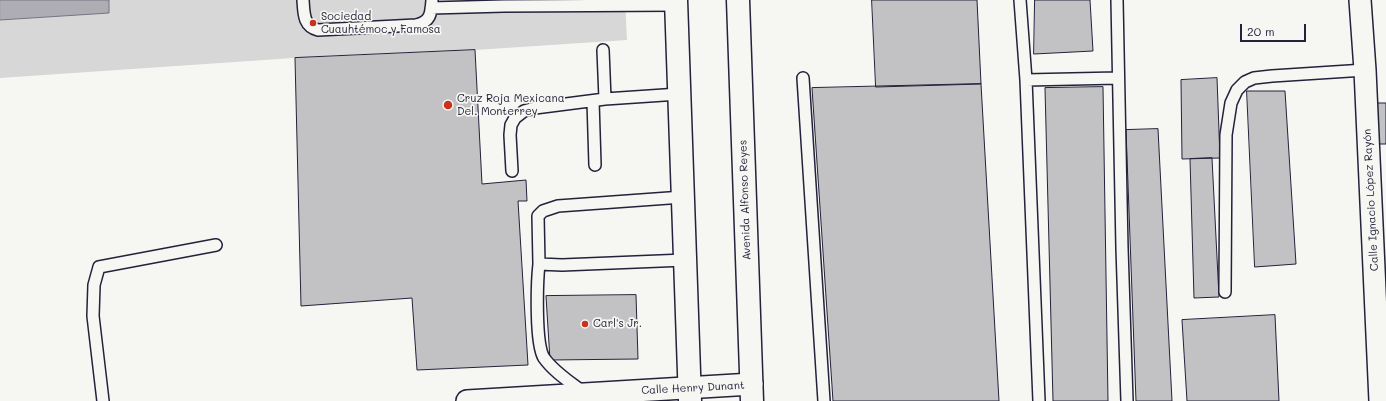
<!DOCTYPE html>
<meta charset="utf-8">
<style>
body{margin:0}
#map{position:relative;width:1386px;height:401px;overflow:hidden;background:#f6f6f2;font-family:Mali,sans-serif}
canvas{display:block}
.scale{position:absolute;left:1240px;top:24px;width:66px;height:18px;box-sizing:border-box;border:2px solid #22223b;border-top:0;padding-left:5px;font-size:12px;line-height:14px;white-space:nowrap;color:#22223b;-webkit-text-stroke:3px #f6f6f2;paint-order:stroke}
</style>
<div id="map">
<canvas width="1386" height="401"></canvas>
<div class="scale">20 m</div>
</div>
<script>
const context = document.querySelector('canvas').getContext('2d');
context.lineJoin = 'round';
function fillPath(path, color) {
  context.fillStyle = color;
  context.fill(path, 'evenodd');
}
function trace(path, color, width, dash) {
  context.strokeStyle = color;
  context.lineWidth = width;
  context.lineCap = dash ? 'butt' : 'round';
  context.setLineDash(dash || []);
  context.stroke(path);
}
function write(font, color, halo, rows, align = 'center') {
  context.font = font + ' Mali,sans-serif';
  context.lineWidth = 3.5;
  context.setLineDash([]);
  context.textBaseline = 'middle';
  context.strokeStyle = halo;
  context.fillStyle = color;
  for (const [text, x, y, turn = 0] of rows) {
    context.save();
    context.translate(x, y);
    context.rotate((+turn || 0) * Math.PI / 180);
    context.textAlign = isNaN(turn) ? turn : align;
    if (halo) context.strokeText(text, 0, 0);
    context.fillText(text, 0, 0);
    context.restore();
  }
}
fillPath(new Path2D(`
 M0 0H625L627 40 475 50 323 56 0 78Z`), '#d7d7d7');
const water = new Path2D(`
 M0 0H109V13L0 20Z`);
fillPath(water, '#adadb3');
trace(water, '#757583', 1);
const building = new Path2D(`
 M872 0H977L981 84 876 87Z
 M1035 0H1090L1093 51 1034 54Z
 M475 50 482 184 526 180 527 201H518L528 365 417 370 412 298 301 306 295 58Z
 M1217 78 1220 158 1182 159 1181 80Z
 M981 84 999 401H833L812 88Z
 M1103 87 1108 401H1053L1045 88Z
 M1247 91H1285L1296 264 1255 267Z
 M1375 103H1386V144H1377Z
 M1158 129 1172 401H1136L1126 130Z
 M1212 158 1219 297 1194 298 1190 159Z
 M636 295 638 359 550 360 546 296Z
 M1275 315 1279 401H1187L1182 320Z`);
fillPath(building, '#c2c2c4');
trace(building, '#22223b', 1);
const service = new Path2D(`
 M303 0C304 13 303 26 318 30L416 25C431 22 431 13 432 0
 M1020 0 1026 80 1039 401
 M1117 0 1122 248 1127 401
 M431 8 504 6 676 5
 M603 50 605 99
 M803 78 824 401
 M1026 80 1118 78
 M593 101 595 165
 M512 171 510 135 511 125 515 118 524 111 535 108 605 99 679 94
 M683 197 558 206 543 211 538 216 539 264 562 265 685 260
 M539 264C537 282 535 344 544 358 554 372 570 382 583 392
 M1225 292 1226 135 1231 103 1237 90 1245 82 1254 78 1272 76 1365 70
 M103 401 93 316 94 285 99 267 216 245`);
const minor = new Path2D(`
 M1360 0 1365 70 1380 401
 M467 401 752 384`);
const trunk = new Path2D(`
 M676 0 690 401
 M738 0 752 401`);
trace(service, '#22223b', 14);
trace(minor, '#22223b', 24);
trace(trunk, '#22223b', 25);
trace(service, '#f6f6f2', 11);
trace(minor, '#f6f6f2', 21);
trace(trunk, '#f6f6f2', 22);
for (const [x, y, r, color] of [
 [313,23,4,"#c8321e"],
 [448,105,5,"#c8321e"],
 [585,324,4,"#c8321e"]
]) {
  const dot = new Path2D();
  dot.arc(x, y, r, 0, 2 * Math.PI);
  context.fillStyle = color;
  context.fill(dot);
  trace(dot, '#f6f6f2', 1.5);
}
write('11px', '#22223b', '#f6f6f2', [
 ["Sociedad",321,17],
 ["Cuauhtémoc y Famosa",321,30],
 ["Cruz Roja Mexicana",457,99],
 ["Del. Monterrey",457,112],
 ["Carl's Jr.",593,324]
], 'left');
write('11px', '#22223b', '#f6f6f2', [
 ["Avenida Alfonso Reyes",745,200,-92],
 ["Calle Ignacio López Rayón",1371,200,-93],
 ["Calle Henry Dunant",693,388,-3]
]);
</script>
